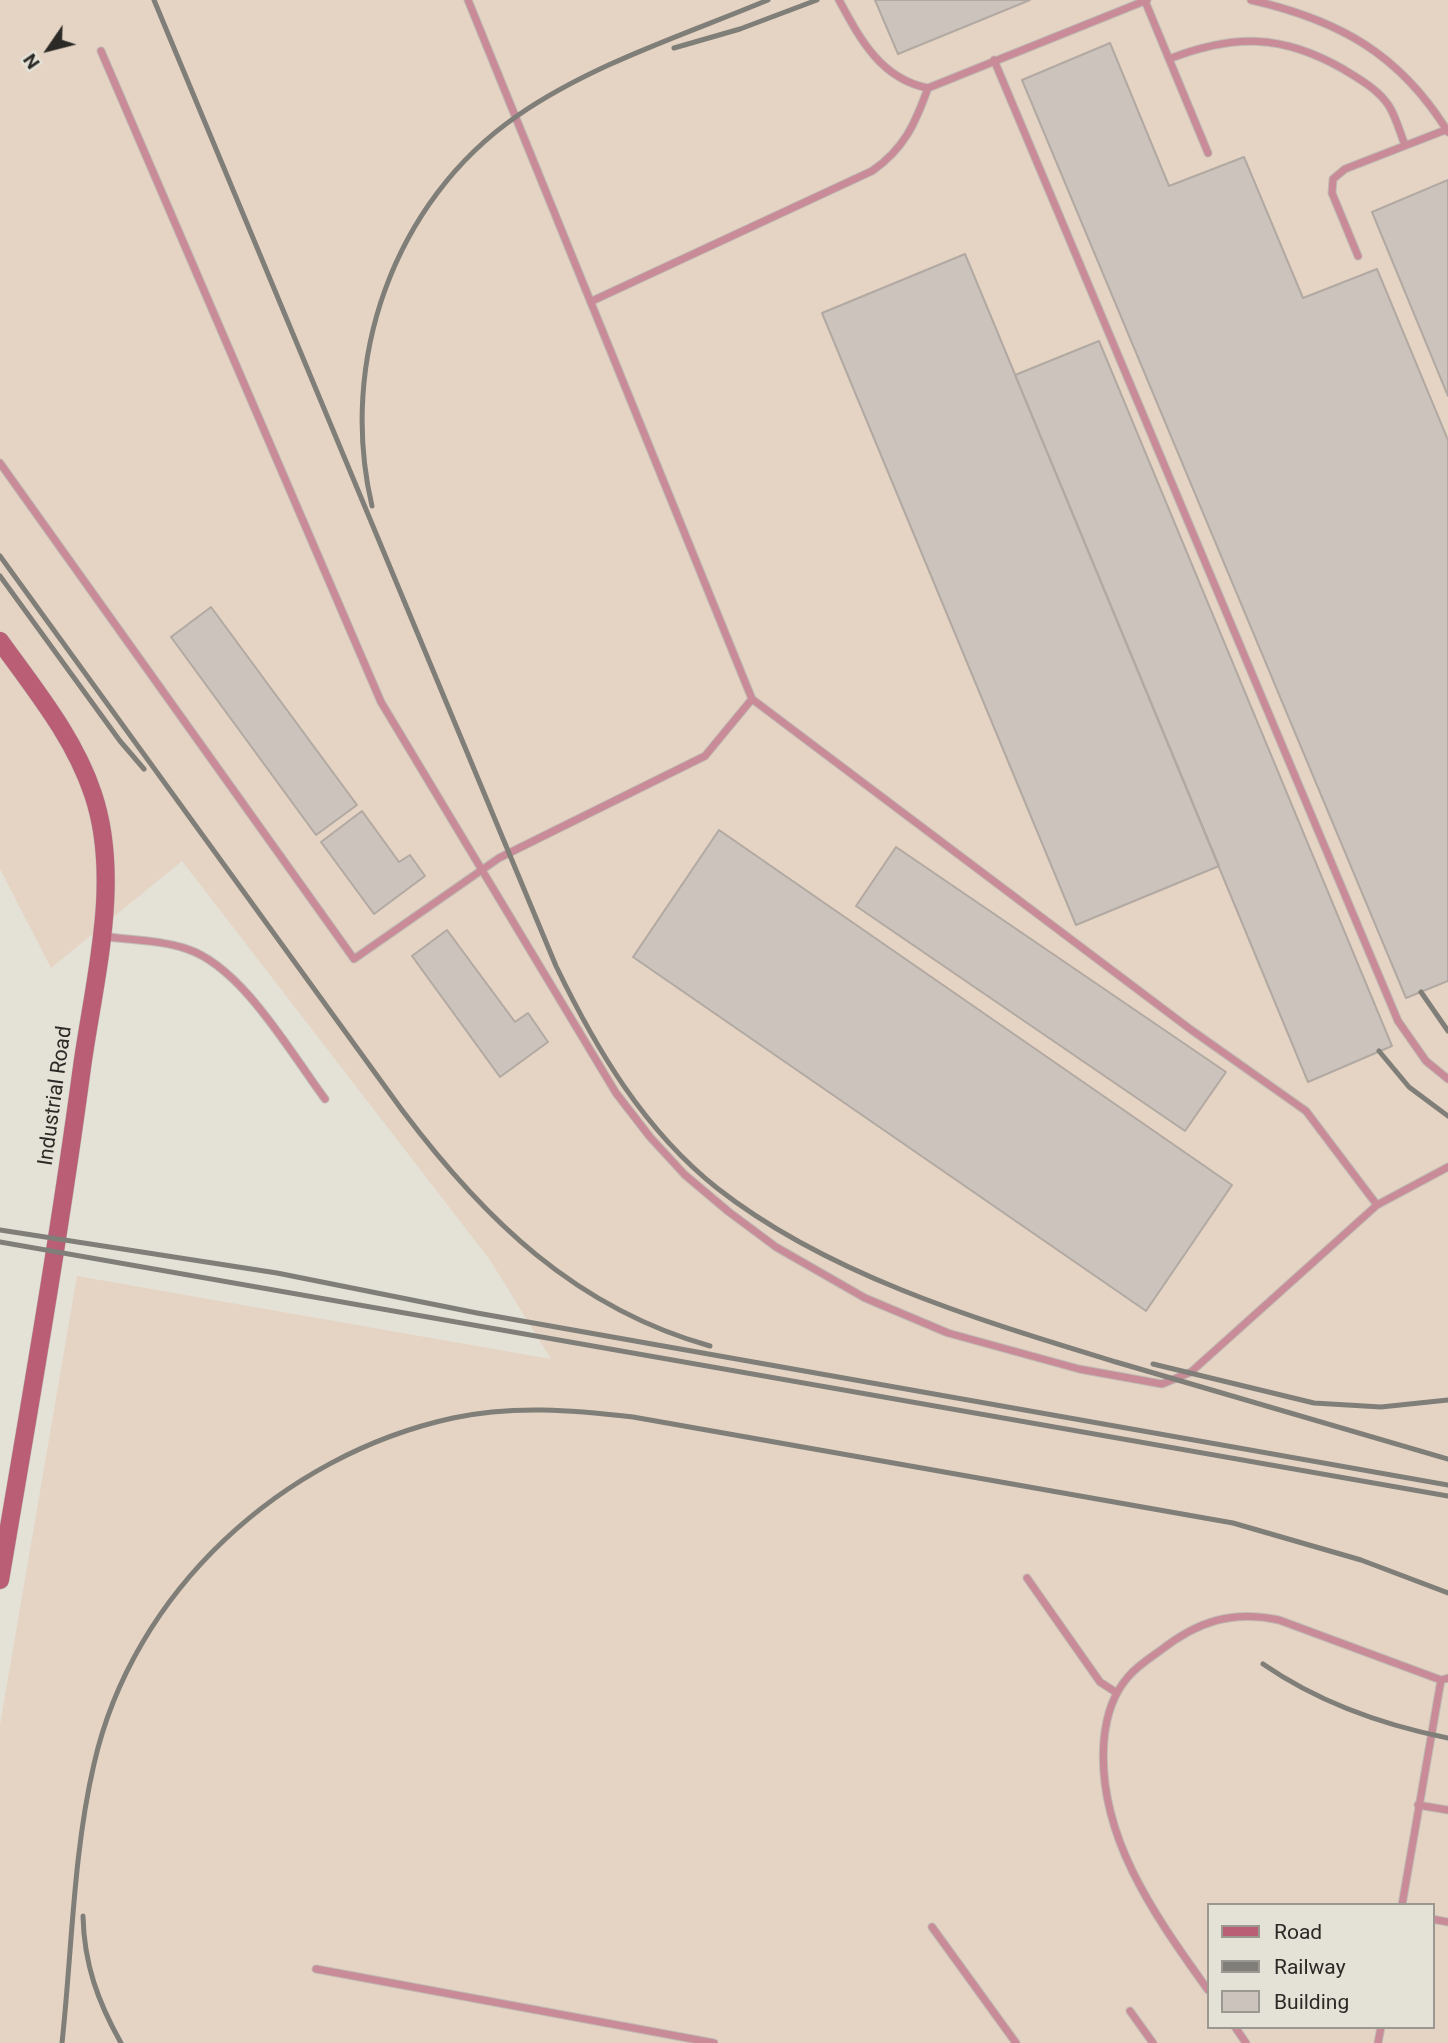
<!DOCTYPE html>
<style>
body{margin:0}
#map{position:relative;width:1448px;height:2043px;overflow:hidden;background:#e4e1d7;font-family:Roboto,sans-serif}
canvas{display:block}
.legend{position:absolute;left:1207px;top:1903px;width:228px;height:126px;box-sizing:border-box;background:#e4e1d7;border:2px solid #9a9890;margin:0;padding:9px 12px;list-style:none;font-size:21px;color:#2b2a26}
.legend li{display:flex;align-items:center;gap:14px;height:35px}
.legend b{width:35px;border:2px solid #9a9890}
.north{position:absolute;left:14px;top:14px;width:70px;height:70px;-webkit-text-stroke:5px #e4e1d7;paint-order:stroke;rotate:235deg;font-size:19px;font-weight:700;line-height:28px;text-align:center;color:#2b2a26}
.north::after{content:'';display:block;margin:auto;width:24px;height:32px;background:#2b2a26;clip-path:polygon(50% 0,100% 100%,50% 72%,0 100%)}
</style>
<div id="map">
<canvas width="1448" height="2043"></canvas>
<ul class="legend">
<li><b style="height:9px;background:#ba5e75"></b>Road</li>
<li><b style="height:9px;background:#807e78"></b>Railway</li>
<li><b style="height:19px;background:#ccc3bc"></b>Building</li>
</ul>
<div class="north">N</div>
</div>
<script>
const context = document.querySelector('canvas').getContext('2d');
context.lineJoin = 'round';
function fillPath(path, color) {
  context.fillStyle = color;
  context.fill(path, 'evenodd');
}
function trace(path, color, width, dash) {
  context.strokeStyle = color;
  context.lineWidth = width;
  context.lineCap = dash ? 'butt' : 'round';
  context.setLineDash(dash || []);
  context.stroke(path);
}
function write(font, color, halo, rows, align = 'center') {
  context.font = font + ' Roboto,sans-serif';
  context.lineWidth = 5;
  context.setLineDash([]);
  context.textBaseline = 'middle';
  context.strokeStyle = halo;
  context.fillStyle = color;
  for (const [text, x, y, turn = 0] of rows) {
    context.save();
    context.translate(x, y);
    context.rotate((+turn || 0) * Math.PI / 180);
    context.textAlign = isNaN(turn) ? turn : align;
    if (halo) context.strokeText(text, 0, 0);
    context.fillText(text, 0, 0);
    context.restore();
  }
}
fillPath(new Path2D(`
 M0 0H1448V2043H0V1725L77 1276 551 1359 490 1260 182 861 51 968 0 869ZM1208 1905H1432V2027H1208Z`), '#e5d4c3');
const building = new Path2D(`
 M875 0H1030L898 54Z
 M1110 43 1169 186 1244 157 1303 298 1377 269 1448 440V981L1406 998 1022 80Z
 M1448 180V396L1372 212Z
 M965 254 1219 866 1076 925 822 313Z
 M1099 341 1392 1046 1308 1082 1015 375Z
 M211 607 357 805 316 835 171 637Z
 M362 811 399 862 410 855 425 876 374 914 321 842Z
 M719 830 1232 1185 1146 1311 633 957Z
 M896 847 1226 1072 1185 1131 856 906Z
 M447 930 515 1022 528 1013 548 1042 500 1077 412 956Z`);
fillPath(building, '#ccc3bc');
trace(building, '#b1a9a2', 2);
const lane = new Path2D(`
 M468 0 752 699 1190 1029 1306 1111 1377 1205
 M839 0C860 39 881 79 928 88
 M1251 0C1339 20 1400 54 1448 132
 M1145 1 1169 59C1234 34 1282 34 1343 69 1359 79 1378 89 1389 106 1396 117 1400 133 1405 145
 M101 51 381 702 616 1093 650 1137 685 1175 729 1212 776 1247 865 1298 948 1333 1079 1369 1162 1384 1191 1372 1377 1205 1448 1167
 M1169 59 1208 153
 M994 60 1398 1021 1426 1061 1448 1079
 M1358 256 1332 193 1333 179 1345 169 1448 129
 M592 301 872 171C904 149 915 124 928 88L1147 0
 M0 463 354 959 499 858 705 756 752 699
 M101 936C129 940 161 940 187 949 242 967 290 1052 325 1099
 M1027 1578 1100 1682 1117 1693
 M1418 1805 1448 1810
 M1402 1905 1441 1680
 M1432 1919 1448 1922
 M932 1927 1016 2043
 M316 1969 714 2043
 M1208 1990C1156 1917 1096 1835 1104 1740 1106 1718 1113 1694 1128 1677 1137 1666 1150 1658 1161 1650 1198 1621 1233 1610 1279 1620L1441 1680 1448 1678
 M1130 2011 1153 2043
 M1235 2027 1246 2043
 M1378 2043 1381 2027`);
const secondary = new Path2D(`
 M0 641C35 690 74 737 93 794 122 880 94 980 82 1067 59 1239 29 1409 0 1580`);
trace(lane, '#bfbcb4', 9);
trace(secondary, '#bfbcb4', 19);
trace(lane, '#ca8b98', 7);
trace(secondary, '#ba5e75', 18);
trace(new Path2D(`
 M154 0 556 966C596 1049 644 1130 717 1188 829 1276 982 1321 1116 1362 1226 1395 1337 1427 1448 1459
 M674 48 740 29 817 0
 M372 506C338 362 393 202 517 116 592 64 684 35 768 0
 M0 556 402 1110C484 1219 575 1308 710 1346
 M0 576 120 741 144 769
 M1421 992 1448 1031
 M1379 1051 1409 1087 1448 1116
 M0 1230 277 1273 477 1313 1448 1485
 M0 1242 1448 1496
 M1153 1364 1314 1403 1381 1407 1448 1400
 M1263 1664C1318 1702 1383 1725 1448 1738
 M83 1916C84 1964 98 2002 121 2043
 M62 2043C72 1951 73 1854 94 1764 133 1591 283 1455 453 1418 513 1405 573 1410 633 1417L1233 1523 1361 1560 1448 1593`), '#807e78', 5);
write('21px', '#2b2a26', '#e4e1d7', [
 ["Industrial Road",56,1096,-82]
]);
</script>
